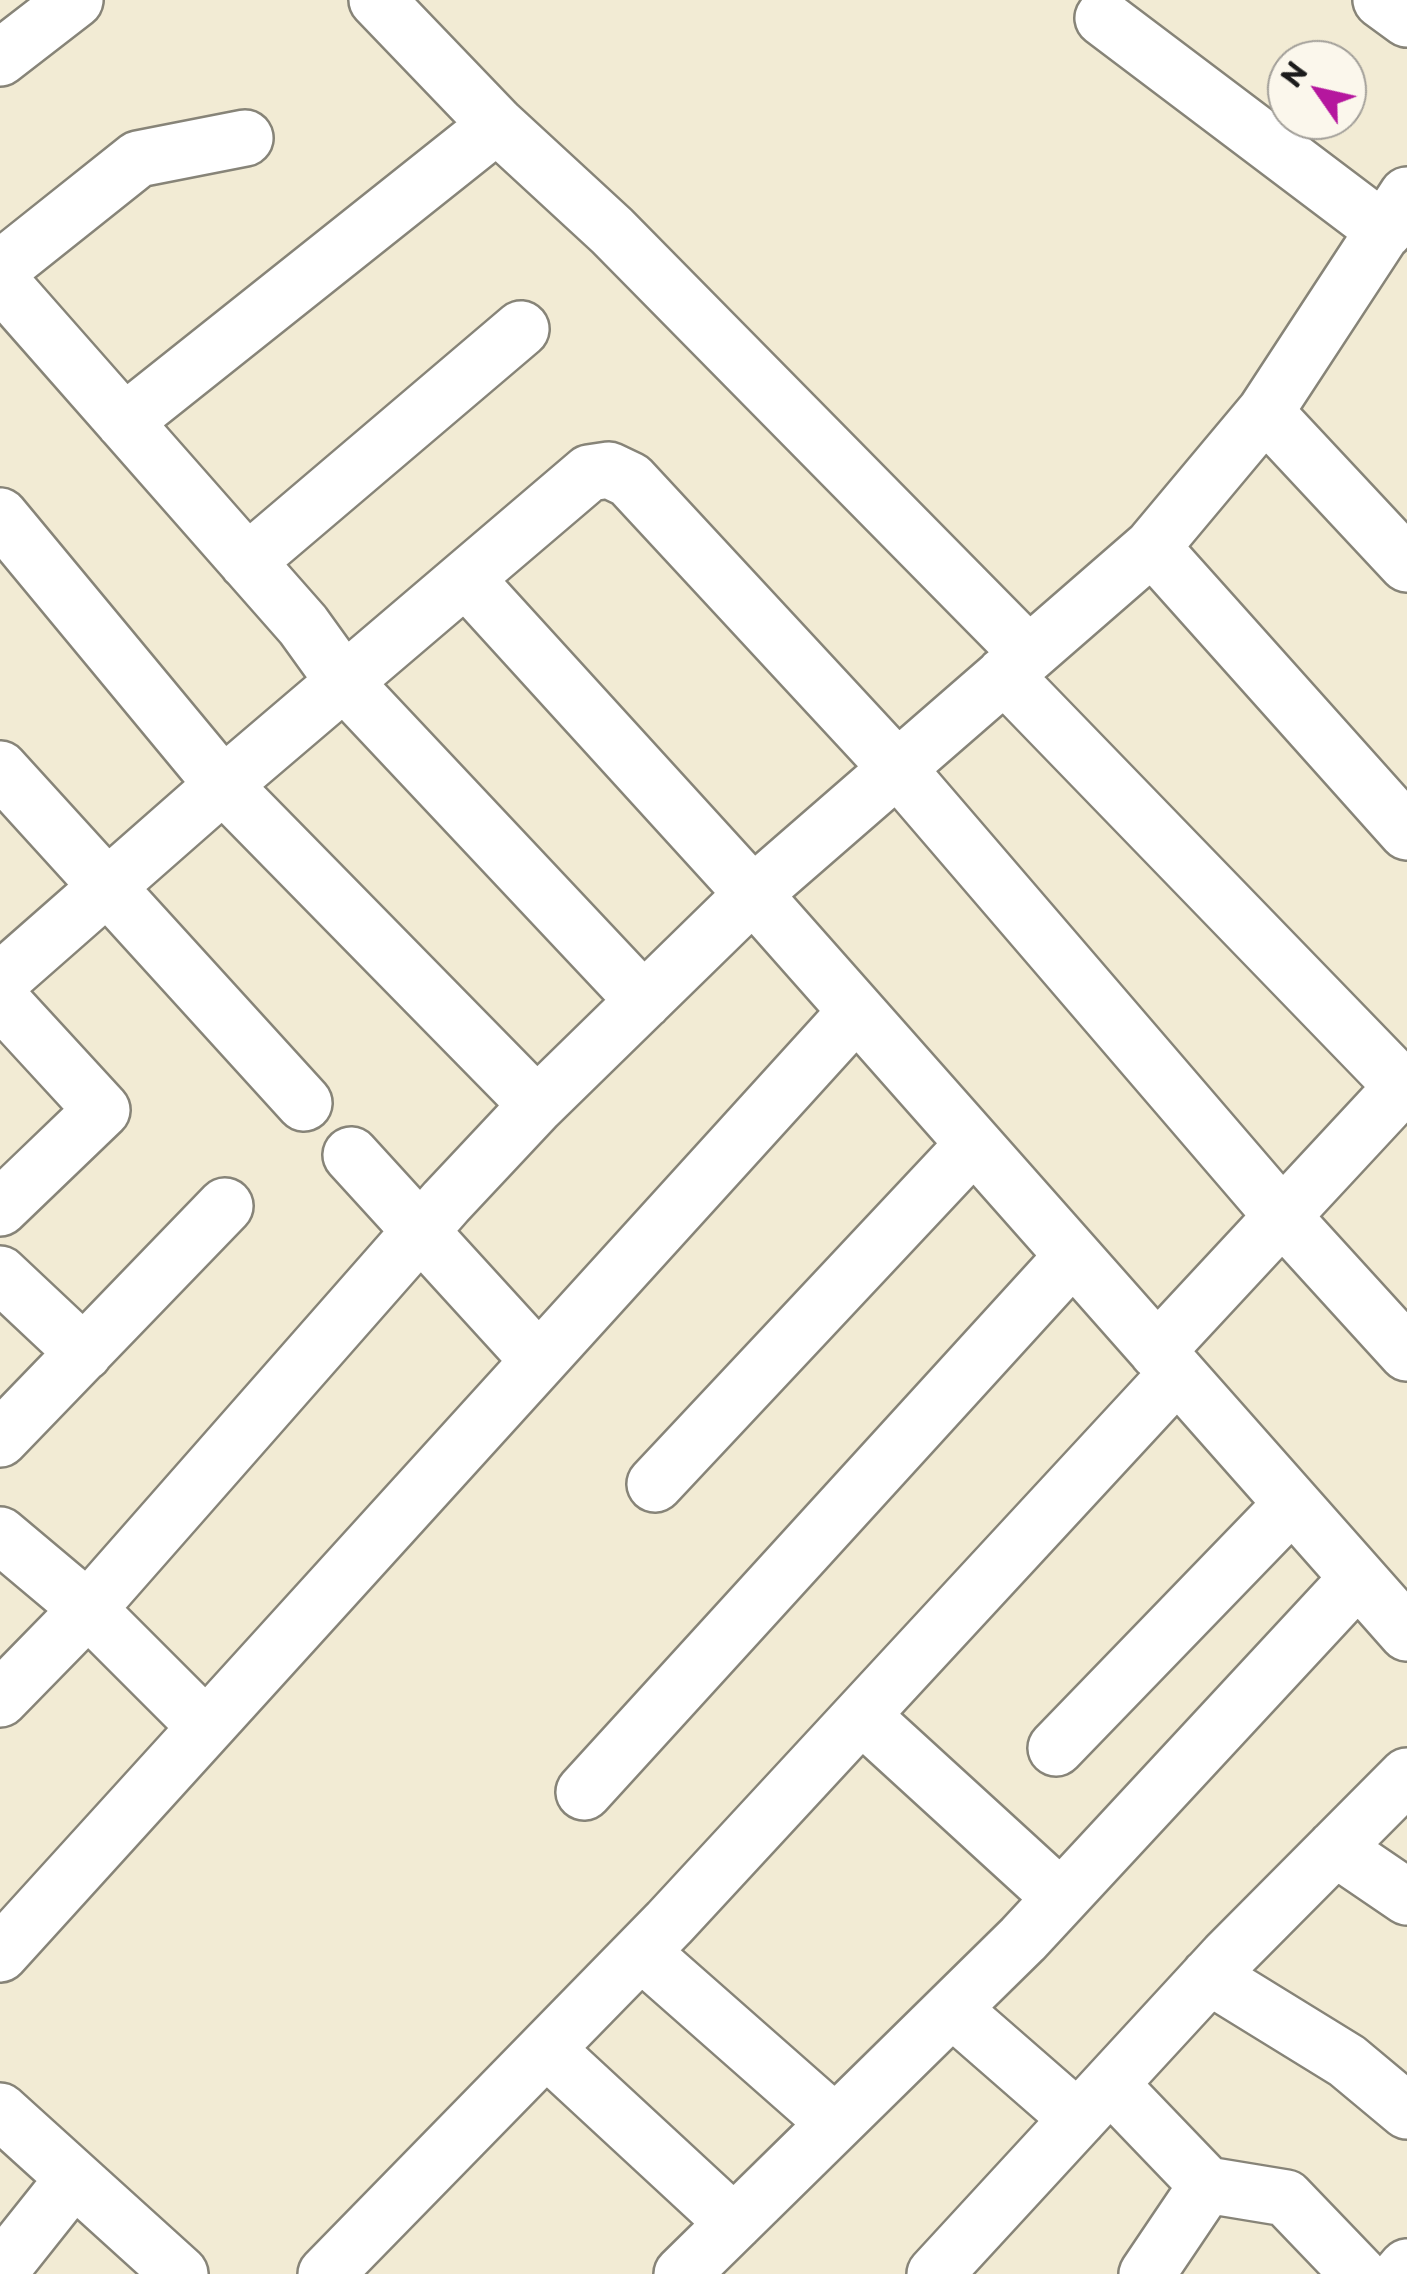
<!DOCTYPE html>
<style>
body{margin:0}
#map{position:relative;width:1407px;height:2274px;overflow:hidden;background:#f2ebd4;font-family:"Playpen Sans",sans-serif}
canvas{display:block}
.north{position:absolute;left:1267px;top:40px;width:100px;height:100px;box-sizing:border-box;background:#fbf7ec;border:2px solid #a29f99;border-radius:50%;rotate:304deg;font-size:28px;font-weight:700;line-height:40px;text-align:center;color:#1c1c1c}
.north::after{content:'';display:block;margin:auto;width:35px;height:45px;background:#b5179e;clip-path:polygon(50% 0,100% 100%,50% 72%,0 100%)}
</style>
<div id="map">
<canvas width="1407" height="2274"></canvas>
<div class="north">N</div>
</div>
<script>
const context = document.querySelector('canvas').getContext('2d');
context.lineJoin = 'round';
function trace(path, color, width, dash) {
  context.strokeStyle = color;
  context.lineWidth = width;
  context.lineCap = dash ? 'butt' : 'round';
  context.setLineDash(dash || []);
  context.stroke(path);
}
const minor = new Path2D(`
 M377 0 497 125 612 231 1027 652
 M1381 0 1407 19
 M1103 18 1385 231
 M0 58 75 0
 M0 269 138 159 245 138
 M0 281 303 625 344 682 644 1001
 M1265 412 1407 564
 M124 422 497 125
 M0 516 223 785 537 1105
 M1152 547 1407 832
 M247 562 521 329
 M466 579 753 894 1407 1633
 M1004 675 1407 1091
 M0 769 304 1103
 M0 981 223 785 589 473 609 470 630 480 897 768 1283 1217 1407 1353
 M0 999 102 1110 0 1208
 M351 1155 539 1361
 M0 1274 84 1353
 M1157 1351 1407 1082
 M0 1439 225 1206
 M655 1484 973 1145
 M0 1535 88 1609 206 1727
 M0 1699 88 1609 446 1202 537 1105 753 894 1152 547 1265 412 1407 195
 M862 1716 1061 1898
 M1056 1748 1292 1504
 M584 1792 1072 1257
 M1335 1848 1407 1897
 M641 1952 835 2123
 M0 1954 855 1013
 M1209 1976 1347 2061 1407 2111
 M952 2009 1078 2119
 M546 2049 734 2223
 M1110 2084 1207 2185 1286 2198 1359 2274
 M0 2111 180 2274
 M0 2271 74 2178
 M326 2274 669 1923 1177 1374
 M682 2274 1023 1939 1358 1578
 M935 2274 1227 1957 1407 1776
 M1147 2274 1207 2185
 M1401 2274 1407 2267`);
trace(minor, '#878478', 60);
trace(minor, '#fff', 55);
</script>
